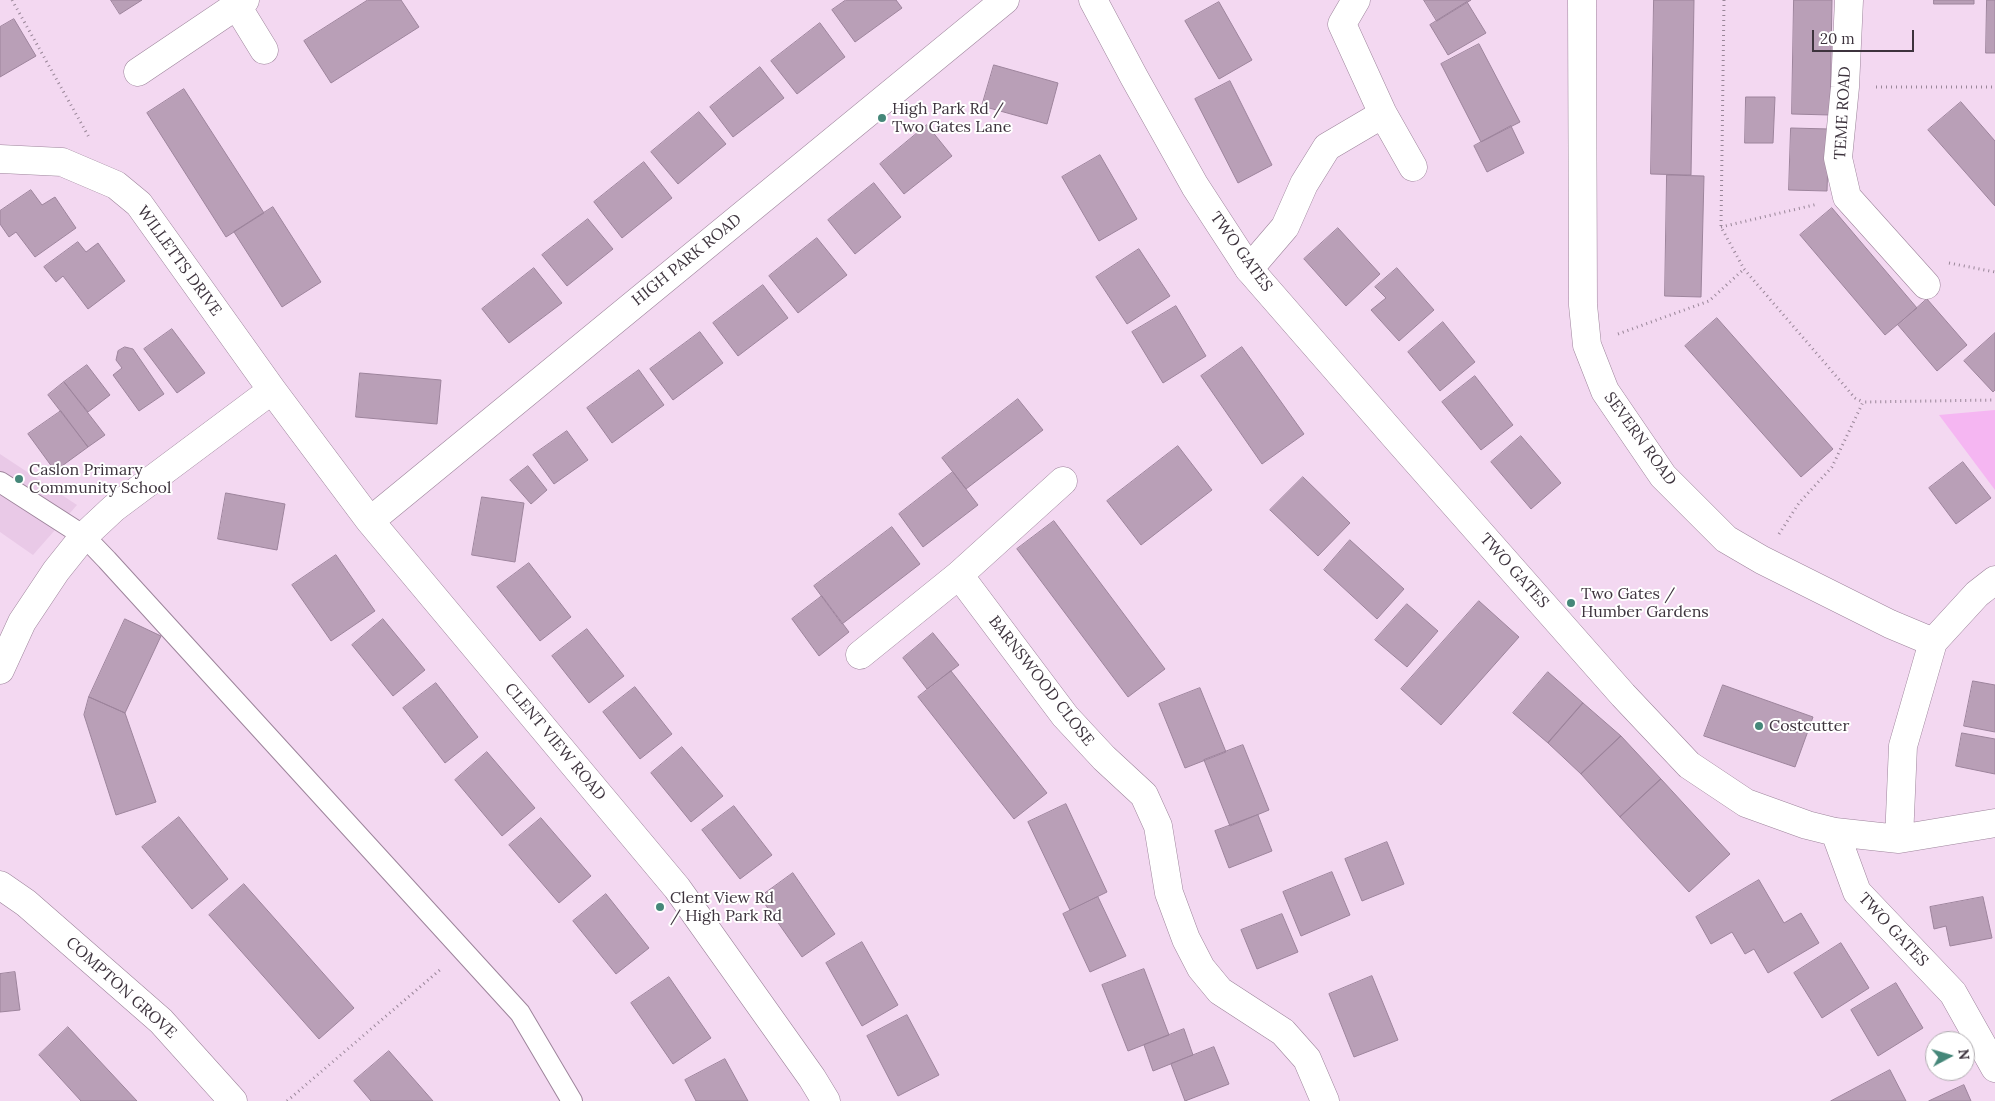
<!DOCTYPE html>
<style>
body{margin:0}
#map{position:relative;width:1995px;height:1101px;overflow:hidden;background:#f3d8f1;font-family:Lora,serif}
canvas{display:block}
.north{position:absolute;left:1925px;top:1031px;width:50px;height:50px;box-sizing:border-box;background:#fff;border:1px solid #b1adb1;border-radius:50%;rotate:84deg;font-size:14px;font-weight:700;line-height:20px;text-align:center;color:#3d333d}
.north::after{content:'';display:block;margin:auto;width:18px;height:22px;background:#458779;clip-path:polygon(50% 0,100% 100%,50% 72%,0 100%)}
.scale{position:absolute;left:1812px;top:30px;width:102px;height:22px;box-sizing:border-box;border:2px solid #3d333d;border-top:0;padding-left:6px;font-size:15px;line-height:18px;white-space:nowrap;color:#3d333d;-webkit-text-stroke:4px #fff;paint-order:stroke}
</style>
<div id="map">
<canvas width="1995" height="1101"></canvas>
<div class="north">N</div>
<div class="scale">20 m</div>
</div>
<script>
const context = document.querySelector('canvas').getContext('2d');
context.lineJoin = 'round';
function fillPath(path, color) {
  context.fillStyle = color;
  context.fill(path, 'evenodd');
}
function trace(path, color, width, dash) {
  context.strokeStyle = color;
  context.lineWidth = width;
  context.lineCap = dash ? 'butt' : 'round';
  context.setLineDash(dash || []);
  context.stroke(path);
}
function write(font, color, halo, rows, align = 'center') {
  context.font = font + ' Lora,serif';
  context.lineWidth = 4;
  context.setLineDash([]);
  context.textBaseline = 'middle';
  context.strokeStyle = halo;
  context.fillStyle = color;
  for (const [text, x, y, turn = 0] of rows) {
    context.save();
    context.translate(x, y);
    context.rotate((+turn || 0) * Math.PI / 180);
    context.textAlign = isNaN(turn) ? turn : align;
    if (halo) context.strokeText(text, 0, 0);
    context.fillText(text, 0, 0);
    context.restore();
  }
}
fillPath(new Path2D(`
 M0 454 77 505 33 555 0 532Z`), '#e9c9e7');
fillPath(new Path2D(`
 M1995 410V490L1939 415Z`), '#f5b6f2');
const building = new Path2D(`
 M111 0H142L120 14Z
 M368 0H401L419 27 331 83 304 41Z
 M846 0H896L902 8 855 42 832 10Z
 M1424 0H1471L1437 21Z
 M1654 0H1694L1691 175 1651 174Z
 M1794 0H1832L1830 115 1792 114Z
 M1934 0H1974V4H1934Z
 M1987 0H1995V53H1986Z
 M1219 2 1252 60 1219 79 1185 21Z
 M1467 2 1486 33 1448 55 1430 25Z
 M14 19 36 56 0 77V27Z
 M820 23 845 57 797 94 771 61Z
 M1479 44 1520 122 1481 142 1441 64Z
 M994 65 1058 83 1047 124 982 106Z
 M760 67 784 98 733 137 710 107Z
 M1230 81 1272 165 1238 183 1195 99Z
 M184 89 264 213 226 237 147 113Z
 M1746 97H1775L1773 143H1745Z
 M1961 102 1995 141V206L1928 130Z
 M699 112 726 144 678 184 651 152Z
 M927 125 952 156 904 194 880 164Z
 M1511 126 1524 153 1487 172 1474 146Z
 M1791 128 1829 129 1827 191 1789 190Z
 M1100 155 1137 219 1099 241 1062 177Z
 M644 162 672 198 622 238 594 202Z
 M1667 175 1704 176 1701 297 1665 296Z
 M874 183 901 217 855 254 828 220Z
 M31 190 42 205 55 197 76 228 35 257 16 232 9 237 0 224V211Z
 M273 207 321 282 282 307 234 232Z
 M1832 208 1917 308 1885 335 1800 235Z
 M588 219 613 249 567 286 542 255Z
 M1338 228 1380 274 1346 306 1304 259Z
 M817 238 847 275 798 313 769 276Z
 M78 242 86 252 98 243 125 281 88 309 63 276 56 282 44 267Z
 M1139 249 1170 296 1127 324 1096 277Z
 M534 268 562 303 509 343 482 309Z
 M1397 268 1434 310 1399 341 1371 310 1386 298 1375 287Z
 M763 285 788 318 738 356 713 323Z
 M1927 299 1967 345 1937 371 1898 325Z
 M1176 306 1206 356 1163 383 1132 332Z
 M1717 318 1833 449 1801 477 1685 346Z
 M1443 322 1475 362 1440 391 1408 352Z
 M172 329 205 373 177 393 144 349Z
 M700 332 723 363 673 400 650 369Z
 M1995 333V390L1993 392 1964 361Z
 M125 347 133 349 164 394 139 411 113 375 122 368 116 360 118 351Z
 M1242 347 1304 434 1262 464 1201 376Z
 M87 365 110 395 88 412 64 382Z
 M639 370 664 405 612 443 587 408Z
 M360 373 441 380 437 424 356 417Z
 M1475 376 1513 425 1481 450 1442 402Z
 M64 382 105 435 88 447 48 395Z
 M1018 399 1043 430 966 489 942 458Z
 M61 411 88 447 55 471 28 434Z
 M567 431 588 460 554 484 533 455Z
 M1521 436 1561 483 1531 509 1491 462Z
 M1178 446 1212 490 1141 545 1107 501Z
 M1963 462 1991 498 1956 524 1929 488Z
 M528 466 547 490 531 504 510 480Z
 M953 472 978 505 923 547 899 514Z
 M1303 477 1350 523 1318 556 1270 510Z
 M226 493 285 504 277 550 218 539Z
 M482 497 524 503 515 562 472 555Z
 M1054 521 1165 669 1128 697 1017 549Z
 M892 527 920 564 842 624 814 586Z
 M1350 540 1404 589 1377 619 1324 570Z
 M336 555 375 611 331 641 292 585Z
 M529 563 571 617 540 641 497 587Z
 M822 596 849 632 819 656 792 619Z
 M1479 601 1519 637 1441 725 1401 689Z
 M1407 604 1438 631 1407 667 1375 640Z
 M125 619 161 636 125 713 89 697Z
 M383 619 425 670 393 696 352 645Z
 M587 629 624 676 589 703 552 656Z
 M933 633 959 665 927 689 903 658Z
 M951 671 1047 793 1014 819 918 697Z
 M1548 672 1583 703 1548 743 1513 713Z
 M1973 681 1995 685V732L1964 726Z
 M436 683 478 737 445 763 403 708Z
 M1723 685 1813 717 1795 767 1704 736Z
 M635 687 672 734 640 759 603 712Z
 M1200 688 1226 752 1185 768 1159 704Z
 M89 697 125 713 156 802 116 815 84 715Z
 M1583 703 1621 736 1581 774 1548 743Z
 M1962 733 1995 739V774L1956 766Z
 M1621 736 1661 779 1620 817 1581 774Z
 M1243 745 1269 810 1230 826 1204 760Z
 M682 747 723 796 691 822 651 773Z
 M487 752 535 808 502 836 455 780Z
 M1661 779 1730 854 1689 892 1620 817Z
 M1066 804 1107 892 1070 910 1028 822Z
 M734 806 772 855 740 879 702 830Z
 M1258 815 1272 851 1229 868 1215 831Z
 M179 817 228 879 192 909 142 847Z
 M541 818 591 876 559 903 509 845Z
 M1387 842 1404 884 1362 901 1345 859Z
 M1332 872 1350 915 1301 936 1283 892Z
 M793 873 835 934 802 957 760 897Z
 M1759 880 1784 923 1801 913 1819 943 1768 973 1754 949 1745 954 1732 932 1711 944 1696 917Z
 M244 884 354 1008 319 1039 209 915Z
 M606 894 649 948 616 974 573 921Z
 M1098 897 1126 956 1090 972 1063 914Z
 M1983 897 1992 938 1950 946 1946 926 1934 929 1930 907Z
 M1282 914 1298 952 1257 969 1241 930Z
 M862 942 898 1005 862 1026 826 963Z
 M1841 943 1869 988 1822 1018 1794 973Z
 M1144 969 1169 1035 1128 1051 1102 985Z
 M15 972 20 1010 0 1012V974Z
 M1372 976 1398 1040 1354 1057 1329 994Z
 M669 977 711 1038 673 1064 631 1003Z
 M1896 983 1923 1028 1878 1056 1851 1010Z
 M907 1015 939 1075 898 1096 867 1036Z
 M68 1027 137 1101H81L39 1055Z
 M1184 1029 1193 1055 1153 1071 1144 1045Z
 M1214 1047 1229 1084 1185 1101 1171 1064Z
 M389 1051 433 1101H371L354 1081Z
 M725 1059 748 1101H696L685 1080Z
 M1890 1070 1906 1101H1831Z
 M1964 1085 1971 1101H1929Z`);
fillPath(building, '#b99fb7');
trace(building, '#9d849c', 1);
const lane = new Path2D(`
 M0 482 84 536 107 560 520 1013 572 1101`);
const street = new Path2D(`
 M1356 0 1342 24 1383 114 1413 167
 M1582 0 1583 305 1587 345 1605 391 1663 476 1726 539 1762 560 1890 624 1933 642
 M1849 0 1845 87 1838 158 1847 197 1926 285
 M237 6 264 50
 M138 72 245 0
 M0 159 62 162 116 185 139 204 272 390 370 521 677 888 812 1078 826 1101
 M1249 269 1285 227 1304 184 1327 147 1383 114
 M370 521 1005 0
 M959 575 1065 716 1104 758 1144 795 1158 826 1169 893 1186 939 1201 968 1220 991 1283 1032 1307 1059 1325 1101
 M860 655 959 575 1063 481
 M0 670 22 622 56 571 84 536 114 508 272 390
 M0 885 26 903 161 1021 233 1101`);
const secondary = new Path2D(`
 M1093 0 1134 77 1195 186 1249 269 1398 440 1623 695 1689 765 1746 803 1807 825 1835 832 1899 839 1995 823
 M1835 832 1857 892 1953 993 1995 1068
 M1899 839 1903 746 1933 642 1977 594 1995 580`);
trace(lane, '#9d849b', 22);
trace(street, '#9d849b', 29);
trace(secondary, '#9d849b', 29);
trace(new Path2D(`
 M12 0 90 139
 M1724 0 1721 227 1744 269 1855 398 1863 402
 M1876 87H1995
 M1721 227 1818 204
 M1949 263 1995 272
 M1618 334 1709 301 1744 269
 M1779 534 1799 503 1832 467 1863 402 1995 400
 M287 1101 441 969`), '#998698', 3, [1, 4]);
trace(lane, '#fff', 20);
trace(street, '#fff', 28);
trace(secondary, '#fff', 28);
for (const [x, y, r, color] of [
 [882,118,5,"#458779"],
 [19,479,5,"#458779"],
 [1571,603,5,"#458779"],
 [1759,726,5,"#458779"],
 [660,907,5,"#458779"]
]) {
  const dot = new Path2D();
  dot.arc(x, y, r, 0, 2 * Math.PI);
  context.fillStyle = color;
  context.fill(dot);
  trace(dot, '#fff', 2);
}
write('16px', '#3d333d', '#fff', [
 ["High Park Rd /",892,109],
 ["Two Gates Lane",892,127],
 ["Caslon Primary",29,470],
 ["Community School",29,488],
 ["Two Gates /",1581,594],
 ["Humber Gardens",1581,612],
 ["Costcutter",1769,726],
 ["Clent View Rd",670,898],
 ["/ High Park Rd",670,916]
], 'left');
write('16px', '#3d333d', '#fff', [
 ["TEME ROAD",1843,113,-87],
 ["TWO GATES",1241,252,54],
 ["HIGH PARK ROAD",687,260,-39],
 ["WILLETTS DRIVE",179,261,54],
 ["SEVERN ROAD",1640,439,54],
 ["TWO GATES",1514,571,48],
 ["BARNSWOOD CLOSE",1041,681,52],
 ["CLENT VIEW ROAD",555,742,50],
 ["TWO GATES",1893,930,47],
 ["COMPTON GROVE",121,988,42]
]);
</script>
